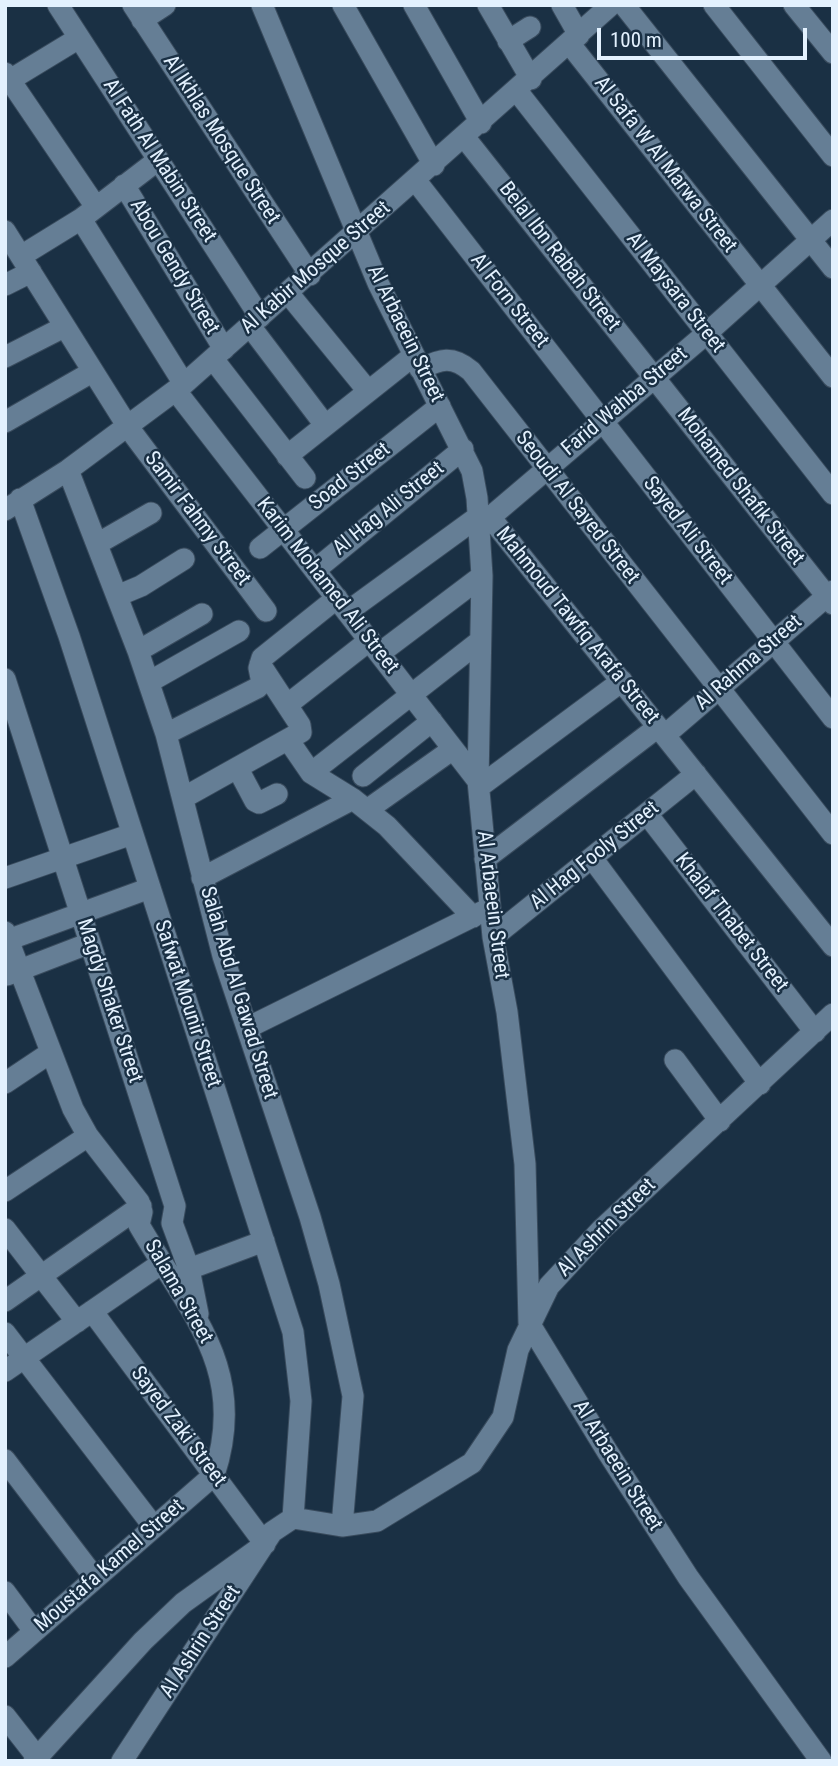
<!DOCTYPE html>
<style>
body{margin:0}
#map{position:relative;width:838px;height:1766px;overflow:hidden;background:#1a3044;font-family:"Roboto Condensed",sans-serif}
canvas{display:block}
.frame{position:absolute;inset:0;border:7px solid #e3f1fe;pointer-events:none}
.scale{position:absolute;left:597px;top:28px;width:210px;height:32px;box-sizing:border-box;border:4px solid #e3f1fe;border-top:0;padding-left:9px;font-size:21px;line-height:24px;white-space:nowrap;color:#e3f1fe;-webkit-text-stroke:5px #1a3044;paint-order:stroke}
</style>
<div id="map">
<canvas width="838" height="1766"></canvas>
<div class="frame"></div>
<div class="scale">100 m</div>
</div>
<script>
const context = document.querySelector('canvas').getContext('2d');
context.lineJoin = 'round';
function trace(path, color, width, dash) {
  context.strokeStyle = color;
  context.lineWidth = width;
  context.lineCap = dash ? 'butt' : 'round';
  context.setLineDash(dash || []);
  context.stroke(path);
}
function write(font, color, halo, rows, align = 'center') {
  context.font = font + ' "Roboto Condensed",sans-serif';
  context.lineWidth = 5;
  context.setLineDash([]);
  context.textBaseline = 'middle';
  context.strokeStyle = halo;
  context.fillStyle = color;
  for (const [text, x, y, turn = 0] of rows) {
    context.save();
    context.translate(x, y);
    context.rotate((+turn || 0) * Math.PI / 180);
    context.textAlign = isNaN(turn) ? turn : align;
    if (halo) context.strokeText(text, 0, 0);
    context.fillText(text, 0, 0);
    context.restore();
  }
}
const minor = new Path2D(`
 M58 5 260 317
 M133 5 310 275
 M262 5 378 283 472 471 477 498 482 576 478 781 493 937 507 1012 525 1164 529 1323 607 1451 688 1577 821 1761
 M343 5 434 165
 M414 5 481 123
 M488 5 531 79
 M562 5 579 35
 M624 5 833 268
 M714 5 833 156
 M794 5 833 53
 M142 20 165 5
 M508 41 530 27
 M569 43 833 377
 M5 73 96 207
 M5 83 79 38
 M517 91 833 494
 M465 138 833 604
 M416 181 833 718
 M124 185 224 349
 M81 219 184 384
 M5 231 128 427 266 611
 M21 256 81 219 158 160
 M5 285 31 272
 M288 293 368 391
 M250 326 325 425
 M5 357 64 327
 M213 359 305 478
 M420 369C441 359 452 355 471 371L833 834
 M176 391 478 781
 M5 422 92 372
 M287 456 413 356
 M68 470 138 651 166 734 223 956 310 1217 329 1284 353 1396 342 1526
 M20 499 69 636 293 1332 301 1401 293 1518
 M5 510 68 470 184 384 611 5
 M490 517 833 946
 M481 525 707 333 833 220
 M97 544 151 513
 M260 548 440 406
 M315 570 463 449
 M117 596 141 586 184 559
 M347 612 479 516
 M138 651 202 614
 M380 653 482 576
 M5 679 175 1206 172 1223 189 1269 198 1314
 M149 682 239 631
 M287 705 370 640
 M166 734 257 688 262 683 259 668 262 658 337 598
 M665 735 833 591
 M289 741 311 773 353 799 387 826 473 917
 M238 769 255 801 259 803 277 794
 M311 773 480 641
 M363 776 432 721
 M479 787 622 681
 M183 798 301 732 300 725 260 664
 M367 810 453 749
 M647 814 815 1032
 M592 858 760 1084
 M485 859 658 727
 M5 878 132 834
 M202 878 353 799
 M5 932 73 1109 88 1136 139 1202 142 1212 139 1225C189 1312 249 1369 214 1475L5 1657
 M493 937 696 774
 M5 941 150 888
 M7 975 90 943
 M247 1028 490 908
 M675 1060 720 1121
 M5 1083 50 1053
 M5 1191 88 1136
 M5 1229 77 1322
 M189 1269 264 1241
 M5 1301 141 1206
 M5 1333 154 1527
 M5 1371 162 1263
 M5 1460 95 1578
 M5 1592 34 1631
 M5 1716 37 1757
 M34 1761 143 1641 183 1603 265 1544 92 1311
 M122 1761 272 1532 293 1518 342 1526 377 1521 472 1463 503 1417 518 1350 549 1286 601 1230 833 1014`);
trace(minor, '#394b5d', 23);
trace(minor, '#657e95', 21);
write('21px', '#e3f1fe', '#1a3044', [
 ["Al Ikhlas Mosque Street",221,140,57],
 ["Al Fath Al Mabin Street",159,161,57],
 ["Al Safa W Al Marwa Street",665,165,52],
 ["Belal Ibn Rabah Street",559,257,52],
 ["Abou Gendy Street",174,267,59],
 ["Al Kabir Mosque Street",316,268,-41],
 ["Al Maysara Street",675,293,52],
 ["Al Forn Street",509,301,52],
 ["Al Arbaeein Street",405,334,64],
 ["Farid Wahba Street",625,402,-40],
 ["Soad Street",350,477,-38],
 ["Mohamed Shafik Street",740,487,52],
 ["Seoudi Al Sayed Street",577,508,52],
 ["Al Hag Ali Street",389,509,-39],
 ["Samir Fahmy Street",197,519,53],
 ["Sayed Ali Street",687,531,52],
 ["Karim Mohamed Ali Street",327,586,52],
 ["Mahmoud Tawfiq Arafa Street",577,626,51],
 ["Al Rahma Street",749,663,-41],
 ["Al Hag Fooly Street",595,856,-39],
 ["Al Arbaeein Street",492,905,83],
 ["Khalaf Thabet Street",731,923,52],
 ["Salah Abd Al Gawad Street",238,993,73],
 ["Magdy Shaker Street",109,1001,72],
 ["Safwat Mounir Street",187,1004,72],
 ["Al Ashrin Street",607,1228,-45],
 ["Salama Street",178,1292,60],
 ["Sayed Zaki Street",178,1427,53],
 ["Al Arbaeein Street",617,1466,58],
 ["Moustafa Kamel Street",110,1566,-41],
 ["Al Ashrin Street",201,1642,-57]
]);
</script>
